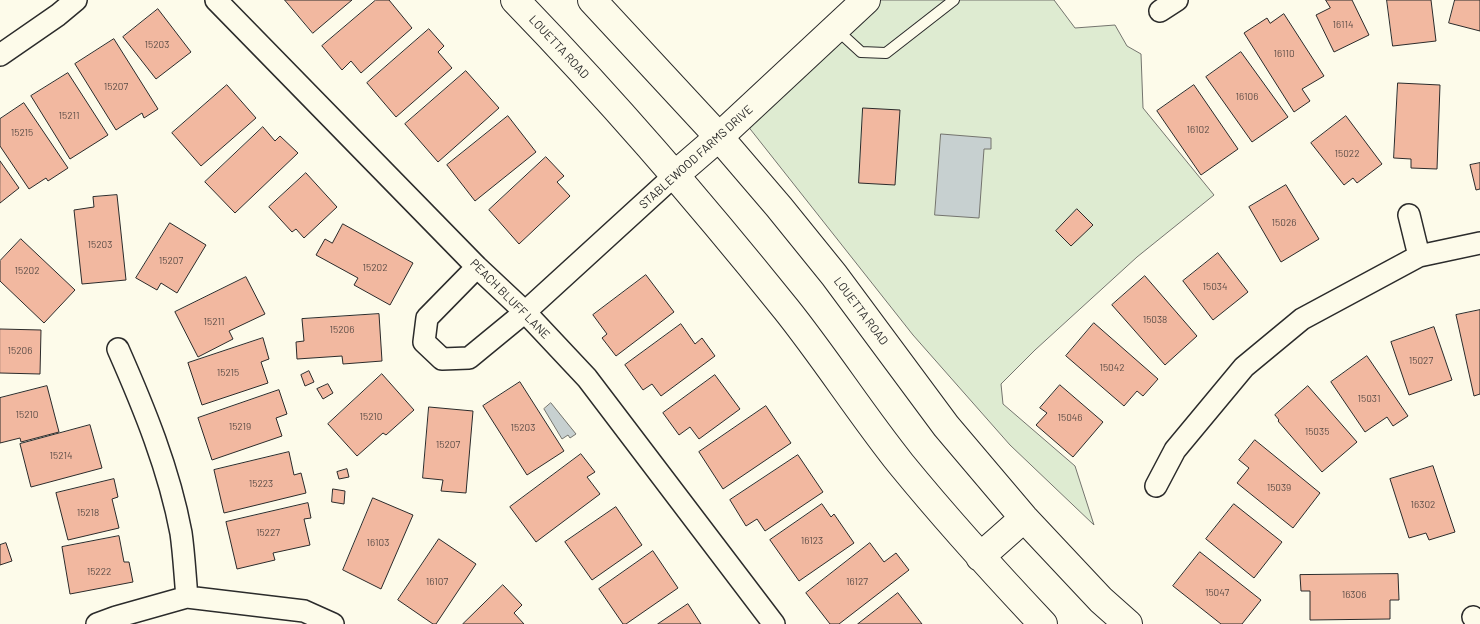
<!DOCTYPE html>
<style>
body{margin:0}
canvas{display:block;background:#fdfbea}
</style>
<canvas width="1480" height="624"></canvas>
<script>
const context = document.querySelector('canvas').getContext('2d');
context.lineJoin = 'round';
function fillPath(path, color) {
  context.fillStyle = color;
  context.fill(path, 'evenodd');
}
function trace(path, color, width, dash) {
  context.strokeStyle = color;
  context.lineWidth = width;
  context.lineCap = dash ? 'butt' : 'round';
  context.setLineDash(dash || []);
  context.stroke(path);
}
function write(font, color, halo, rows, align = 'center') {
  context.font = font + ' Barlow,sans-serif';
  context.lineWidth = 4;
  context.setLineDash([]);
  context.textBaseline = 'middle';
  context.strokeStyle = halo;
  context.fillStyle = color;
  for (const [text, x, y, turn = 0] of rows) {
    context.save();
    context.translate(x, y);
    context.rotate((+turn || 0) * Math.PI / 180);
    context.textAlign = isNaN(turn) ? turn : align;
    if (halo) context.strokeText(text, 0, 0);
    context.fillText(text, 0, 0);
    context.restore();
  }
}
const green = new Path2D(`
 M878 0H1054L1075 28 1115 25 1127 46 1141 54 1143 108 1214 195 1137 257 1035 350 1001 384 1003 404 1075 466 1094 525 1010 445 913 335 747 125Z`);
fillPath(green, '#deebd1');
trace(green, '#74746e', 1);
const water = new Path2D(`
 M941 134 991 138V149H984L979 218 935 215Z
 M551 403 576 434 570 438 568 435 562 439 544 409Z`);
fillPath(water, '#c7d0d0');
trace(water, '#74746e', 1);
const building = new Path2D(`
 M285 0H352L313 33Z
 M376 0H389L412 28 361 73 351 61 342 70 322 46Z
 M1326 0H1352L1369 35 1334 52 1316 15 1330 8Z
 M1387 0H1431L1436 41 1393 46Z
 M1455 0H1480V31L1449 23Z
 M158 9 191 52 156 79 123 37Z
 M1284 14 1324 76 1302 89 1310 101 1294 112 1244 33 1267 18 1270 23Z
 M429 29 444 46 438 52 452 68 396 117 367 83Z
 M114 39 158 109 144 118 142 113 116 130 75 64Z
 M1241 52 1288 117 1252 142 1206 77Z
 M466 71 499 108 438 162 405 124Z
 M68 73 108 135 70 159 31 96Z
 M1398 83 1440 85 1437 169 1411 168V159L1394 158Z
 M227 85 256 118 201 166 172 133Z
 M1194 85 1238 149 1201 175 1157 111Z
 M24 103 68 168 48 181 46 178 29 189 0 146V119Z
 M863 108 900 110 895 185 859 183Z
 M508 116 536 152 475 201 447 165Z
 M1346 116 1382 164 1357 183 1353 178 1344 185 1311 143Z
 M263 127 275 141 280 136 298 153 235 213 205 182Z
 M546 157 564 176 557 182 570 196 519 244 489 210Z
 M0 161 19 188 0 203Z
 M1480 163V189L1476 190 1470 165Z
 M306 173 337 207 304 238 296 229 292 232 269 207Z
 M1286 185 1319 239 1281 262 1249 207Z
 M117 195 126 280 82 284 74 210 94 207 93 197Z
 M1077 209 1093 225 1071 246 1056 231Z
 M170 223 206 245 177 293 161 283 157 290 136 278Z
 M343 224 413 263 390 305 354 285 358 278 316 255 325 239 332 243Z
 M21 239 75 290 44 323 0 281V261Z
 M1218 253 1248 292 1213 320 1183 281Z
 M646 275 674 312 616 356 602 338 607 334 593 315Z
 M1145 276 1197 336 1165 365 1112 305Z
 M246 277 265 314 229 331 233 339 198 357 175 312Z
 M1480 310V394L1474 396 1456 315Z
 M379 314 382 361 343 364 342 356 297 359 296 342 304 341 302 319Z
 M1094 323 1158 379 1143 396 1137 391 1124 406 1066 356Z
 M681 324 695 344 702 338 715 356 661 396 652 384 643 390 625 365Z
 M1434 327 1452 380 1409 395 1391 342Z
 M0 329 41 330 40 374 0 373Z
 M263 338 269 359 261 362 268 383 202 405 188 363Z
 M1367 356 1408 416 1393 426 1387 417 1365 432 1331 382Z
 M309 371 314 382 305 386 301 375Z
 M382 374 414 410 386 435 383 433 357 456 328 424Z
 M715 375 740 409 699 439 690 427 679 435 663 413Z
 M520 382 564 451 527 475 483 406Z
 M328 384 333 393 323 399 317 389Z
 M1060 385 1103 422 1073 457 1036 425 1047 413 1040 408Z
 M47 386 59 432 21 442 20 438 0 443V398Z
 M1308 386 1357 442 1322 472 1278 421 1279 420 1275 415Z
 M279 390 287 414 276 418 282 436 212 460 198 418Z
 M766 406 791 443 723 489 699 452Z
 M429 407 473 411 466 493 441 491 443 480 423 478Z
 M90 425 102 468 31 487 20 444Z
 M1255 440 1320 493 1293 528 1237 483 1249 468 1239 460Z
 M289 452 294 475 301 473 306 493 224 513 214 470Z
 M581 454 595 472 587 477 600 494 536 542 510 507Z
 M798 455 823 492 765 531 757 519 746 526 730 500Z
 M1433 466 1455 532 1429 540 1426 533 1409 538 1390 479Z
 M347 469 349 477 339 479 337 472Z
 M114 479 118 497 112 499 119 528 68 540 56 493Z
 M333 489 345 491 344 504 332 502Z
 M373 498 413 515 381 589 343 570Z
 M308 503 311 518 304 519 310 545 273 553 275 560 237 569 226 522Z
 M822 504 831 517 834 514 854 543 799 581 770 540Z
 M1234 504 1282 542 1254 578 1206 539Z
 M616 507 642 545 592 580 565 542Z
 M119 536 124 562H129L133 582 70 594 62 547Z
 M439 539 476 564 436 624H433L398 600Z
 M6 543 12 561 0 565V545Z
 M870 543 884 562 896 553 909 570 839 624H830L806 593Z
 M653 551 678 588 626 624H623L599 589Z
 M1200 552 1261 600 1242 624H1221L1173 586Z
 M1398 574 1399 600H1390V619L1310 620V591H1301L1300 575Z
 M503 585 522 605 514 613 524 624H463Z
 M898 593 922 624H858Z
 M688 604 701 624H658Z`);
fillPath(building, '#f2b8a0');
trace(building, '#2b2b2b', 1);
const lane = new Path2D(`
 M836 29 861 52 886 53 954 0`);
const street = new Path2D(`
 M216 0 477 267 525 312 587 378 774 624
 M1160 11 1177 0
 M0 55 58 15 76 0
 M1409 215 1419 256
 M477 267 427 318 424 342 442 359 469 358 525 312 675 175
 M118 349C144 408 169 469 181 533 184 554 185 576 187 597
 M1156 486 1175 450 1244 367 1302 319 1419 256 1480 243
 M1473 617 1479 624
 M97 624 116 617 187 597 304 611 333 624`);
const secondary = new Path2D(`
 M515 0C610 98 700 202 786 309 826 359 861 414 901 464 946 519 994 572 1043 624
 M592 0 719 137 779 207 834 275 946 426 1024 518 1101 600 1128 624
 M675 175 719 137 866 0
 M980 557 1024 518`);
trace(lane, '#2b2b2b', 12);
trace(street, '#2b2b2b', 24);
trace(secondary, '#2b2b2b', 30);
trace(lane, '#fdfbea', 10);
trace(street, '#fdfbea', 21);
trace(secondary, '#fdfbea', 28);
write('10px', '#5d4e48', null, [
 ["16114",1343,25],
 ["15203",157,45],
 ["16110",1284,54],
 ["15207",116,87],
 ["16106",1247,97],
 ["15211",69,116],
 ["16102",1198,130],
 ["15215",22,133],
 ["15022",1347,154],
 ["15026",1284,223],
 ["15203",100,245],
 ["15207",171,261],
 ["15202",375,268],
 ["15202",27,271],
 ["15034",1215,287],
 ["15038",1155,320],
 ["15211",214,322],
 ["15206",342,330],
 ["15206",20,351],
 ["15027",1421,361],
 ["15042",1112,368],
 ["15215",228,373],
 ["15031",1369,399],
 ["15210",27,415],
 ["15210",371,417],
 ["15046",1070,418],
 ["15219",240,427],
 ["15203",523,428],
 ["15035",1317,432],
 ["15207",448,445],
 ["15214",61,456],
 ["15223",261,484],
 ["15039",1279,488],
 ["16302",1423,505],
 ["15218",88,513],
 ["15227",268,533],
 ["16123",812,541],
 ["16103",378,543],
 ["15222",99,572],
 ["16107",437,582],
 ["16127",857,582],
 ["15047",1217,593],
 ["16306",1354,595]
]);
write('12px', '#2b2b2b', '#fdfbea', [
 ["LOUETTA ROAD",559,47,47],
 ["STABLEWOOD FARMS DRIVE",696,157,-42],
 ["PEACH BLUFF LANE",510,299,45],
 ["LOUETTA ROAD",861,311,53]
]);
</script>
